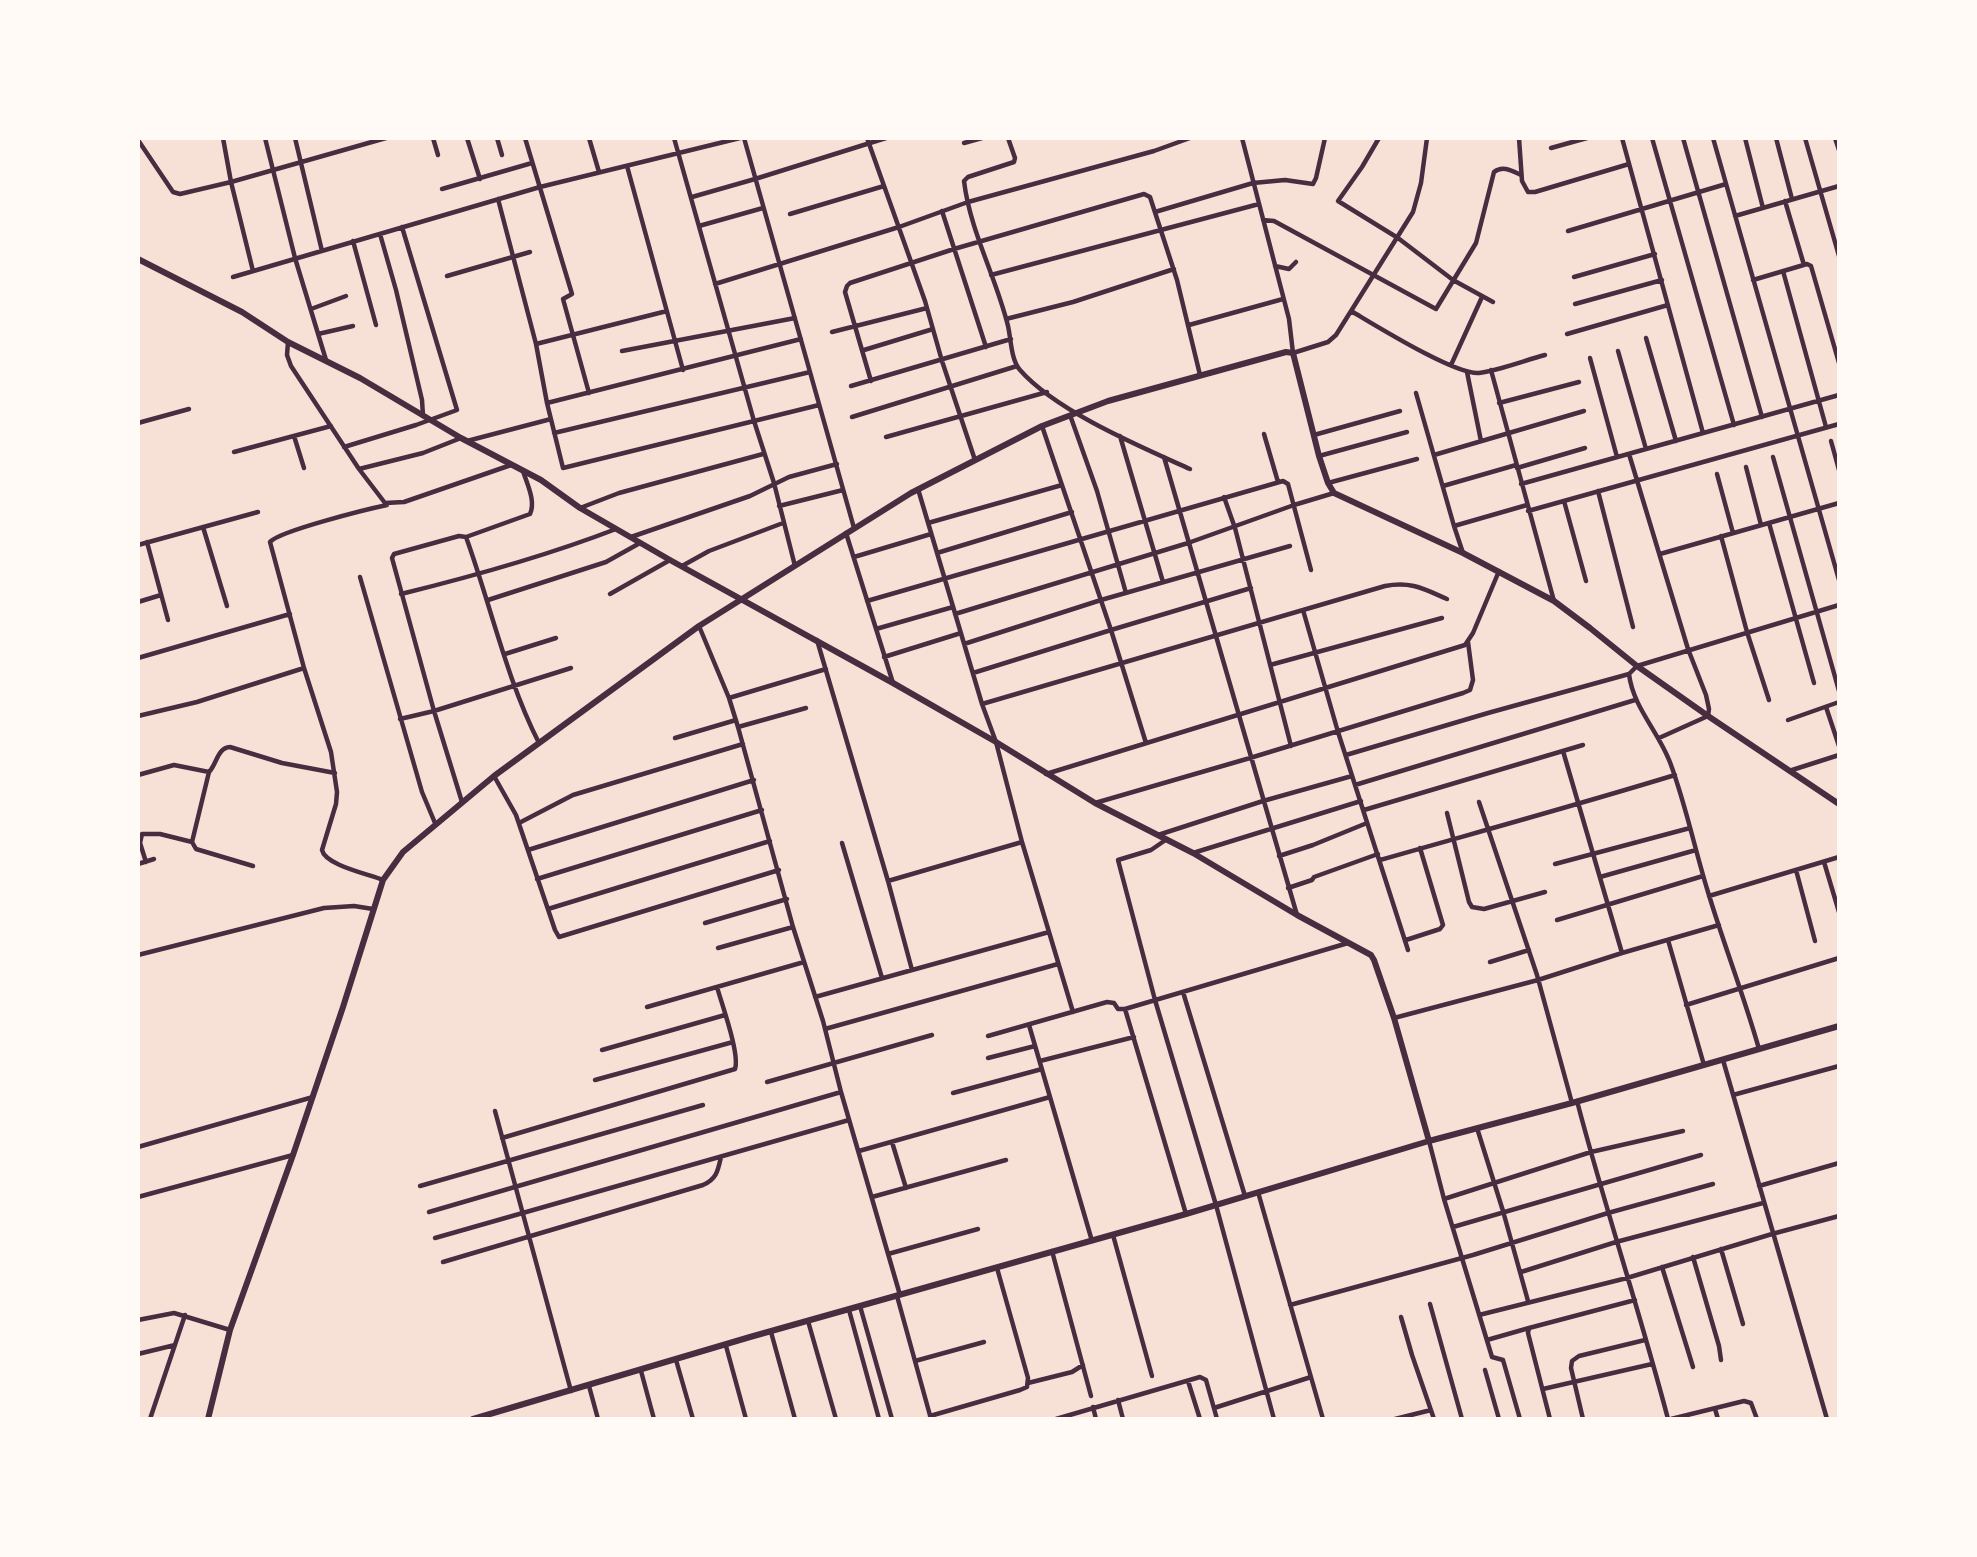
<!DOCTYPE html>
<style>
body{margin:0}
#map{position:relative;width:1977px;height:1557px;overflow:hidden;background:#f7e1d7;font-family:"Noto Sans",sans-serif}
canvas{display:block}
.frame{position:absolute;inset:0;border:140px solid #fffaf5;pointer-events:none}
</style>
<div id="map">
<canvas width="1977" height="1557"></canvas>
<div class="frame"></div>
</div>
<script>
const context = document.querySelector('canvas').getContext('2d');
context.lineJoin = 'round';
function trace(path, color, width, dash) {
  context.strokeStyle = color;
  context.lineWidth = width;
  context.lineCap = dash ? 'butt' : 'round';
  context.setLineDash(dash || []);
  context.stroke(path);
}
trace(new Path2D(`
 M223 138 231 182 253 271
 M265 138 295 258 326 360
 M295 138 322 251
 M433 138 438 155
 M467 138 480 179
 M497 138 502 155
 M525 138 572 294 563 299 589 393
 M589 138 599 172
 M674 138 754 421 819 405
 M744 138 854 528
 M867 138 925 301 942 361 975 460
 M1008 138 1015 158 1014 162 968 177 964 181C970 231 996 277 1008 326 1011 339 1011 360 1020 370 1056 411 1139 446 1190 469
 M1242 138 1289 319 1293 353 1328 342 1336 335 1413 212 1421 183 1427 138
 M1379 138 1362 167 1338 201 1398 238 1453 280 1493 302
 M1519 138 1522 181 1528 192H1535L1629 164
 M1622 138 1703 433
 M1652 138 1734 425
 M1683 138 1762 417
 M1713 138 1839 580
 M1745 138 1763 208
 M1776 138 1792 199
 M1805 138 1839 256
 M1835 138 1839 150
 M138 140 173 192 180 194 231 182 386 138
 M964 143 982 138
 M1551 148 1587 138
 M627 166 683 370
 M442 189 532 163
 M692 197 755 179 886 138
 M498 199 536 344 547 403 563 468 754 421 774 483 795 566
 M1785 201 1804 265
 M942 211 986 347
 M1155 212 1253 183 1285 180 1313 184 1316 178 1325 138
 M790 214 884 186
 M1735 216 1839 186
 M1263 220 1274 221 1436 309 1476 243 1494 172C1503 165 1512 171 1521 175
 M699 226 763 208
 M1568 231 1726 184
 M380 234 396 290 422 400 423 416
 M353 241 376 325
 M1275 266 1289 269 1296 262
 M1783 271 1826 427
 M991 275 1259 204
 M447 276 530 252
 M233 277 540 187 740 138
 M1574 277 1655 254
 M1753 280 1807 264 1811 266 1839 363
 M715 284 899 227 968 202 1154 151 1190 138
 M1575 304 1662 280
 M311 309 346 296
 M1351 311C1375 325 1455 375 1479 373 1497 371 1526 360 1545 355
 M1006 319 1073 302 1174 269
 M1189 325 1283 299
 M832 332 927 308
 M318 334 353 326
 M1567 334 1668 305
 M1646 338 1676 441
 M288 342 287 355 291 366 359 469 385 503 404 502 511 465
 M536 344 667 311
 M864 350 933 329
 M622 351 795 318
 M1618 351 1646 449
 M1590 358 1617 457
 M1451 365 1482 297
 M1491 370 1554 601
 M1467 372 1481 441
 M871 381 845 292 847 286 850 283 954 249 1144 194 1150 197 1177 280 1200 375
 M851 386 1011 339
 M1416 393 1454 526 1463 553
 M547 403 801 339
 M1499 403 1579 382
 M1070 415 1097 491 1126 593
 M852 417 1017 366
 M138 423 189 409
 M1042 426 1111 630 1251 588
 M554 433 810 372
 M1264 434 1278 482
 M1314 435 1400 411
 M294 436 304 468
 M1120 436 1163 582
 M886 437 1047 392
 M467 441 551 419
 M1831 441 1839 470
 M344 447 416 425 457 410 402 227
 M234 452 331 426
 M1629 454 1688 649 1706 695 1709 709 1708 716 1659 738
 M1434 455 1584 411
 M1319 456 1407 432
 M1164 457 1297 915
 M1773 457 1839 691
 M1746 467 1761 525
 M1517 468 1585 448
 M359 469 423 453 461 438
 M1717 474 1733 533
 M1328 483 1417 459
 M1521 484 1839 395
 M1443 486 1516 465
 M918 489 982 704 996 742 1022 842 1073 1012
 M1598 491 1633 627
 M1224 497 1235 528 1291 746
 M1564 501 1586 581
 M779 506 843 490
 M580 508 619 493 763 454
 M1528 511 1839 424
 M928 523 1062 485
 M1769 523 1814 683
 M1454 526 1527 505
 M203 527 227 606
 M846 533 893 683
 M1721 536 1747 632 1769 700
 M466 537C491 606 506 678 539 743
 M631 537 750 496 789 477 837 464
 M147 542 168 620
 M138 545 258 512
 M937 553 1072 512
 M1660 554 1839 503
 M854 557 931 534
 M682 566 709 551 783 523
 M360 577 422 792 435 823
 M401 594C474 576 546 556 616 529
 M610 594 670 560
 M488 600 606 562 640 543
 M867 601 1283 481 1288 484 1311 570
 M138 602 161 595
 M1303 610 1338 732 1408 950
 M955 614 1188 543 1294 505 1334 493
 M699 626 729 698 738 727 793 927 823 1021 841 1092 900 1295
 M876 629 953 607
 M817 640 888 881 912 970
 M964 644 1101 600 1290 546
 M505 654 556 638
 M884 657 961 633
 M138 658 290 614
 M1270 665 1442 618
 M304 668 270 542C279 531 368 509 387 505
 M973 673 1111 630 1146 743
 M729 698 826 669
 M982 704 1385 586C1411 581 1424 589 1447 599
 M1826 707 1839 746
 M138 716 197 702 304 668 331 752 337 792 336 804 322 850C325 865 368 874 383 880
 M400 719 434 711 571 668
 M1788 720 1839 702
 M738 727 806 708
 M675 738 736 720
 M1346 755 1488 713 1629 674
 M1789 771 1839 755
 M1046 774 1465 645 1473 633 1499 571
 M138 775 174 765 209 772C217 764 217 748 230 747L282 763 335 773
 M494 776 516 815 555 930 559 937 779 870
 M1355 785 1635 700
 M462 802 434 711 392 558 394 554 459 536 466 537 530 514C536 501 527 484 523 471
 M1479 802 1537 975 1572 1103
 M1095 803 1250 758 1463 693 1470 690 1473 680 1468 642
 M1364 810 1583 745
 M1447 813 1469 902 1472 907 1484 909 1545 892
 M519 823 573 795 743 744
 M1158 835 1263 801 1352 776
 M1167 839 1151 850 1118 860 1155 1000 1216 1205 1274 1419
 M192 842 209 772
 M842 843 882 978
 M528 850 754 780
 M1193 853 1361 801
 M1279 856 1313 845 1367 823
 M1380 860C1478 832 1577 805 1675 775
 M146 862 140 843 142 834H160L192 842 196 849 253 866
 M1824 862 1839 912
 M138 864 154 859
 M1555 864 1690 828
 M1796 870 1815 941
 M1600 877 1696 850
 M537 879 762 810
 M888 881 1022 842
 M1288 888 1312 880 1314 877 1378 854
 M1709 896 1839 857
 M548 909 770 841
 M1557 920 1703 876
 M705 923 787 899
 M1406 940 1440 929 1443 925 1420 848
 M1668 940 1704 1065
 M718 948 793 927
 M1622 953 1719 925
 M138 955 324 908 354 906 373 909
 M1490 962 1529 950
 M1183 992 1245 1196
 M815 997 1049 932
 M1686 1005 1839 958
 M647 1007 804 962
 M1125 1009 1186 1214
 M1394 1018 1538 980 1622 953 1563 751
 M1029 1025 1092 1241
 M825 1029 1058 964
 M988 1036 1107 1002 1114 1003 1118 1009H1125L1348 943
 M1759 1049C1744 996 1724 945 1708 892 1695 850 1686 806 1671 765 1660 733 1633 708 1629 674L1637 666 1839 605
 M602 1050 725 1015
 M988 1058 1035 1046
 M1723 1060 1827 1419
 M1040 1061 1134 1037
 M595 1080 733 1042
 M767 1082 932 1035
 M953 1093 1042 1069
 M1733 1095 1839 1066
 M1577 1101C1605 1208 1640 1312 1668 1419
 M495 1111 571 1391
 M1477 1128 1503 1211 1528 1301
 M502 1138 735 1069C740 1054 722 1005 717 987
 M1429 1141 1444 1199 1492 1357 1503 1360 1520 1419
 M892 1142 906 1188
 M138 1147 313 1097
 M859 1151 1050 1097
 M420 1186 703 1105
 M1759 1186 1839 1163
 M1258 1192 1323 1419
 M138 1197 293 1155
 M872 1197 1006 1160
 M1444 1199 1591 1152 1683 1131
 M429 1212 841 1092
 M1453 1227 1701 1155
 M1113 1235 1152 1376
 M435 1238 849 1120
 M1721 1249 1743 1324
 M1052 1251 1091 1396
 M888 1254 978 1229
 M1693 1257 1719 1346 1721 1360
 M443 1262 703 1185C717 1179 718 1170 721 1157
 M1662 1267 1693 1367
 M1521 1272 1616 1242 1763 1203
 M897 1296 931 1419
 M1430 1304 1462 1419
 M1290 1305 1473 1255 1608 1213 1713 1184
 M860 1306 892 1419
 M849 1310 879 1419
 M1479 1315 1627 1278 1772 1234 1839 1216
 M1401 1317 1412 1355 1434 1419
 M138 1320 174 1313 230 1330
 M808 1321 836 1419
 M771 1332 795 1419
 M1487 1340 1529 1328
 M726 1346 746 1419
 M138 1354 175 1345
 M676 1360 693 1419
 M915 1361 984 1342
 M1485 1370 1499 1419
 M641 1371 654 1419
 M1188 1381 1200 1419
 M1028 1383 1072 1372 1083 1365
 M589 1386 598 1419
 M1543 1389 1652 1364
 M1118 1400 1123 1419
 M1093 1407 1096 1419
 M1214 1408 1311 1377
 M1715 1409 1718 1419
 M930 1416 1020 1390 1027 1387 1028 1378 997 1268
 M150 1419 185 1315
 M1056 1419 1200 1377 1206 1380 1217 1419
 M1395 1419 1431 1410
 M1550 1419 1528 1333 1529 1328 1635 1300
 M1583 1419 1571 1368 1572 1361 1579 1356 1645 1340
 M1671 1419 1744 1401 1751 1403 1757 1419`), '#4a2c40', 4.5);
trace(new Path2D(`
 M138 259 242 312 288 342 360 378 461 438 541 480 580 508 670 560 893 683 996 742 1095 803 1193 853 1297 915 1371 955 1374 960 1394 1018 1429 1141
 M208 1419 230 1330 293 1155 343 1007 383 880 403 852 494 776 699 626 911 493 1042 426 1108 401 1286 352 1293 353 1319 456 1328 483 1334 493 1463 553 1554 601 1590 628 1637 666 1708 716 1839 804
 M473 1419 750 1337 1186 1214 1429 1141 1572 1103 1839 1026`), '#4a2c40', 6);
</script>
